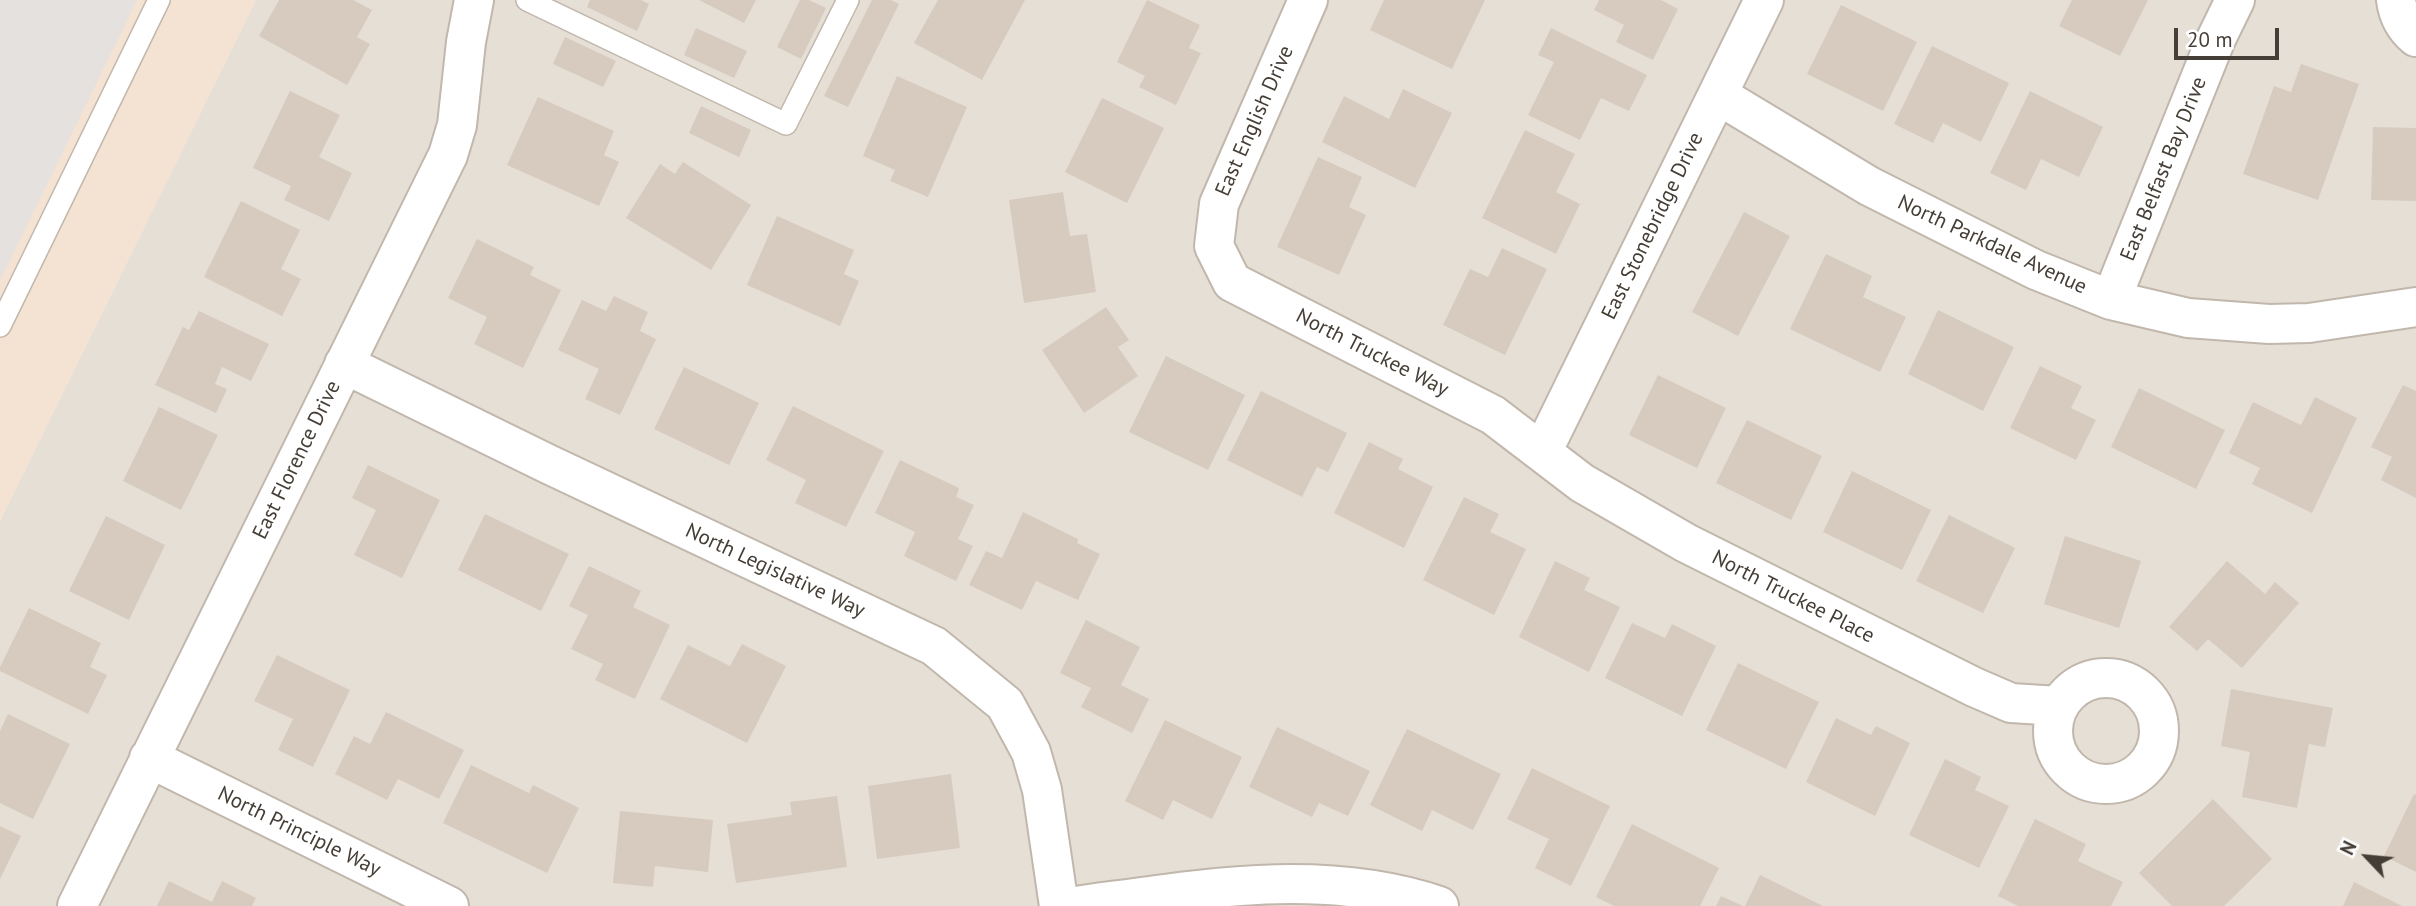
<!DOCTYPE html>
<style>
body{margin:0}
#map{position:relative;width:2416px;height:906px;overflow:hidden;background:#f2eee6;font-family:"PT Sans",sans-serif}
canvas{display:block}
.north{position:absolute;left:2332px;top:822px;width:70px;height:70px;-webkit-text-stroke:5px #fff;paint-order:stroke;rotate:296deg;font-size:19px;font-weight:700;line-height:28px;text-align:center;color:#453e36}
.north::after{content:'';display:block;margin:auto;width:24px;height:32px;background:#453e36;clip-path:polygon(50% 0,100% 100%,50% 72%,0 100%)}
.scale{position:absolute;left:2174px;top:28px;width:105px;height:32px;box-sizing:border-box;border:4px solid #453e36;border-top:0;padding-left:9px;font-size:21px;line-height:24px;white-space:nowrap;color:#453e36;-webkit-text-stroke:5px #fff;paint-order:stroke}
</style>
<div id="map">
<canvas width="2416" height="906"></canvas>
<div class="north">N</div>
<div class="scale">20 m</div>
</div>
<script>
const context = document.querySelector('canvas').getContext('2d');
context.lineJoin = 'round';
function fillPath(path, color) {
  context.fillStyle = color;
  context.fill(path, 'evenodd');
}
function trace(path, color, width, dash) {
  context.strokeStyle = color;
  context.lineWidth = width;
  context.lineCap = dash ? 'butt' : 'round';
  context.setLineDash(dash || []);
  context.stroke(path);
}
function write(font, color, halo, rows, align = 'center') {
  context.font = font + ' "PT Sans",sans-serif';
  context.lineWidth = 6;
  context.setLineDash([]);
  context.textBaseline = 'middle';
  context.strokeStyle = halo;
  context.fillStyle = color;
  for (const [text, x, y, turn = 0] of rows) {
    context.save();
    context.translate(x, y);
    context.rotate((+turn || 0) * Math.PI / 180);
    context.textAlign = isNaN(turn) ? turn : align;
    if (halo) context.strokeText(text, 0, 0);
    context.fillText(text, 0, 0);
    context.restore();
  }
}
fillPath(new Path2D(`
 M256 0H2416V906H0V521Z`), '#e6dfd5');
fillPath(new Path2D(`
 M0 0H256L0 521Z`), '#f4e2d2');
fillPath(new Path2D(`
 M0 0H137L0 280Z`), '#e4e1de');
fillPath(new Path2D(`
 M279 0H353L372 10 357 37 370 44 347 85 259 36Z
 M590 0H641L649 4 637 31 587 7Z
 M699 0H756L744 23Z
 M800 0H809L826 8 801 59 777 47Z
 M872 0H891L899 4 848 107 824 96Z
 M938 0H1025L982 80 914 43Z
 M1147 0 1200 25 1189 48 1201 53 1176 105 1139 87 1145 76 1117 62Z
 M1384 0H1485L1452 69 1370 30Z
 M1599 0H1661L1678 9 1653 60 1616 42 1624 25 1594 10Z
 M2072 0H2148L2120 56 2059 26Z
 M1841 5 1917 42 1883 111 1807 74Z
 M696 28 747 51 734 78 684 55Z
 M1551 28 1647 75 1629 111 1601 98 1580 140 1528 115 1554 62 1538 55Z
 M565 37 616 61 603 87 553 64Z
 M1932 46 2009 83 1981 142 1943 123 1933 143 1894 124Z
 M2301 64 2359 84 2318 200 2243 174 2274 86 2291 92Z
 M897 76 967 107 928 197 890 181 895 170 863 156Z
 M1403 89 1452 113 1415 188 1322 142 1344 96 1389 119Z
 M290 91 340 115 319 157 352 173 329 221 284 200 291 186 253 168Z
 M2030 91 2103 127 2079 177 2041 159 2026 190 1990 173Z
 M538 97 614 131 604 155 619 162 599 206 507 165Z
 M1102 98 1164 128 1127 203 1065 172Z
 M701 106 751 130 739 157 689 133Z
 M2373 127 2416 128V201L2371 200Z
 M1525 130 1575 154 1556 192 1580 204 1556 254 1482 218Z
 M1318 157 1362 177 1349 207 1366 215 1339 275 1277 247Z
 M683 162 751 205 711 270 626 218 660 164 675 174Z
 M1063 192 1070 236 1087 234 1096 292 1024 303 1009 200Z
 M241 201 300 230 281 269 301 279 282 316 204 277Z
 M1744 212 1790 236 1738 336 1692 312Z
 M777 216 854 250 844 274 859 281 840 326 747 285Z
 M477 239 534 267 530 275 561 290 523 368 474 344 487 317 448 298Z
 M1502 248 1547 269 1505 355 1443 325 1470 269 1488 277Z
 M1826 254 1872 276 1863 297 1906 317 1880 372 1790 329Z
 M614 296 648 312 640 331 656 339 620 415 585 399 599 369 558 350 582 300 606 311Z
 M1106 307 1129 340 1118 347 1138 376 1084 413 1042 350Z
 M1938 310 2014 347 1983 411 1908 374Z
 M199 311 269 344 251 381 222 367 215 384 227 389 216 413 155 385 183 327 189 330Z
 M1166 356 1245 395 1208 470 1129 432Z
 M2040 366 2082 386 2071 408 2096 420 2076 460 2010 428Z
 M684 367 759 403 729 465 654 429Z
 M1658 375 1726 408 1697 468 1629 435Z
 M2403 385 2416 391V498L2381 480 2392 457 2371 447Z
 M2139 388 2225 430 2196 489 2111 447Z
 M1261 391 1347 433 1328 472 1317 467 1302 497 1227 460Z
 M2315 397 2357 418 2312 513 2252 484 2260 468 2229 453 2253 402 2301 425Z
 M793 406 884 451 846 527 795 503 806 480 766 460Z
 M159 407 218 435 181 510 123 481Z
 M1747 420 1822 456 1791 520 1716 483Z
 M1369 442 1403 459 1398 469 1433 487 1404 548 1334 513Z
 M900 460 959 488 956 497 974 505 958 539 973 546 956 581 904 556 915 532 875 513Z
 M368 465 440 500 402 578 354 555 376 510 352 498Z
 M1852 471 1931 510 1902 570 1823 532Z
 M1464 497 1499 514 1490 532 1526 549 1494 615 1423 580Z
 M1023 512 1078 539 1077 543 1100 554 1078 600 1036 581 1022 610 969 585 986 551 1002 558Z
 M485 514 569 554 541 611 458 570Z
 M1949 515 2015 548 1983 613 1916 581Z
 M106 516 165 545 129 620 69 591Z
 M2065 536 2141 561 2119 628 2044 604Z
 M1555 561 1590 578 1584 590 1620 607 1589 672 1519 637Z
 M2227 561 2265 594 2275 582 2299 603 2242 668 2208 639 2197 651 2169 627Z
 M589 566 641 591 633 607 670 625 635 699 595 680 603 664 571 649 588 615 569 606Z
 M29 608 101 643 90 667 107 675 88 714 0 671V667Z
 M1086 620 1140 647 1121 685 1149 699 1132 733 1081 707 1091 688 1060 673Z
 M1632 623 1665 638 1672 624 1716 646 1682 716 1605 678Z
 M742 644 786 666 747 743 660 699 688 645 730 666Z
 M277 655 350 690 313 767 278 750 293 719 254 701Z
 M1738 663 1819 702 1786 769 1706 730Z
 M2231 689 2333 708 2325 747 2309 744 2297 808 2242 797 2250 752 2221 746Z
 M386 712 464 750 439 799 398 779 387 800 335 774 354 736 370 744Z
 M8 714 70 744 33 819 0 803V731Z
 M1836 718 1871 735 1876 726 1910 743 1875 816 1806 782Z
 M1165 720 1242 757 1212 819 1173 800 1163 820 1125 801Z
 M1277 727 1370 771 1348 816 1319 803 1312 817 1249 787Z
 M1407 729 1501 774 1473 830 1432 810 1422 831 1370 805Z
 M1945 759 1981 777 1975 790 2009 806 1979 868 1909 835Z
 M471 765 529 793 533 785 579 808 547 873 443 823Z
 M1532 768 1610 806 1571 886 1535 868 1549 839 1507 819Z
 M951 774 960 848 877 859 868 786Z
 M2414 794 2416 795V872L2384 856Z
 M837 796 847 867 736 883 727 824 792 815 790 802Z
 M2213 799 2272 859 2224 906H2172L2139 873Z
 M620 811 713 820 708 872 655 866 653 887 613 883Z
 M2035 819 2086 844 2078 861 2123 882 2111 906H2018L1998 896Z
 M1632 824 1719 868 1700 906H1614L1596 897Z
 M0 826 21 836 0 879Z
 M1760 875 1823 906H1745Z
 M169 881 212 902 222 881 256 898 252 906H157Z
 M2354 882 2402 906H2343Z
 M1721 896 1743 906H1716Z`), '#d7cbbf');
const service = new Path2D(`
 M527 0 786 124 848 0
 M0 326 159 0`);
const minor = new Path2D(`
 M1308 0 1219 204 1214 246 1232 282 1493 415 1582 483 1686 543 1974 687 2011 703 2059 706
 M2396 0C2398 15 2404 27 2416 37
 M1718 95 1869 186 2036 270 2111 300 2188 318 2269 324 2309 323 2416 307
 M2111 300 2216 39 2235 0
 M344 364 548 464 934 646 1005 704 1031 752 1042 790 1059 906
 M1542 452 1764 0
 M2053 731a53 53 0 1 1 106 0a53 53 0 1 1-106 0Z
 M149 758 449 906
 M77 906 448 155 457 125 466 42 474 0
 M1075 906C1195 890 1321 866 1439 906`);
trace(service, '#c1b7ac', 24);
trace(minor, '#c1b7ac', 42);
trace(service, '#fff', 21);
trace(minor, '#fff', 38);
write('21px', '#453e36', '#fff', [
 ["East English Drive",1255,121,-66],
 ["East Belfast Bay Drive",2164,169,-68],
 ["East Stonebridge Drive",1653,226,-64],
 ["North Parkdale Avenue",1992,245,25],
 ["North Truckee Way",1372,353,27],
 ["East Florence Drive",297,460,-64],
 ["North Legislative Way",775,571,25],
 ["North Truckee Place",1793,597,27],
 ["North Principle Way",299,832,26]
]);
</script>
